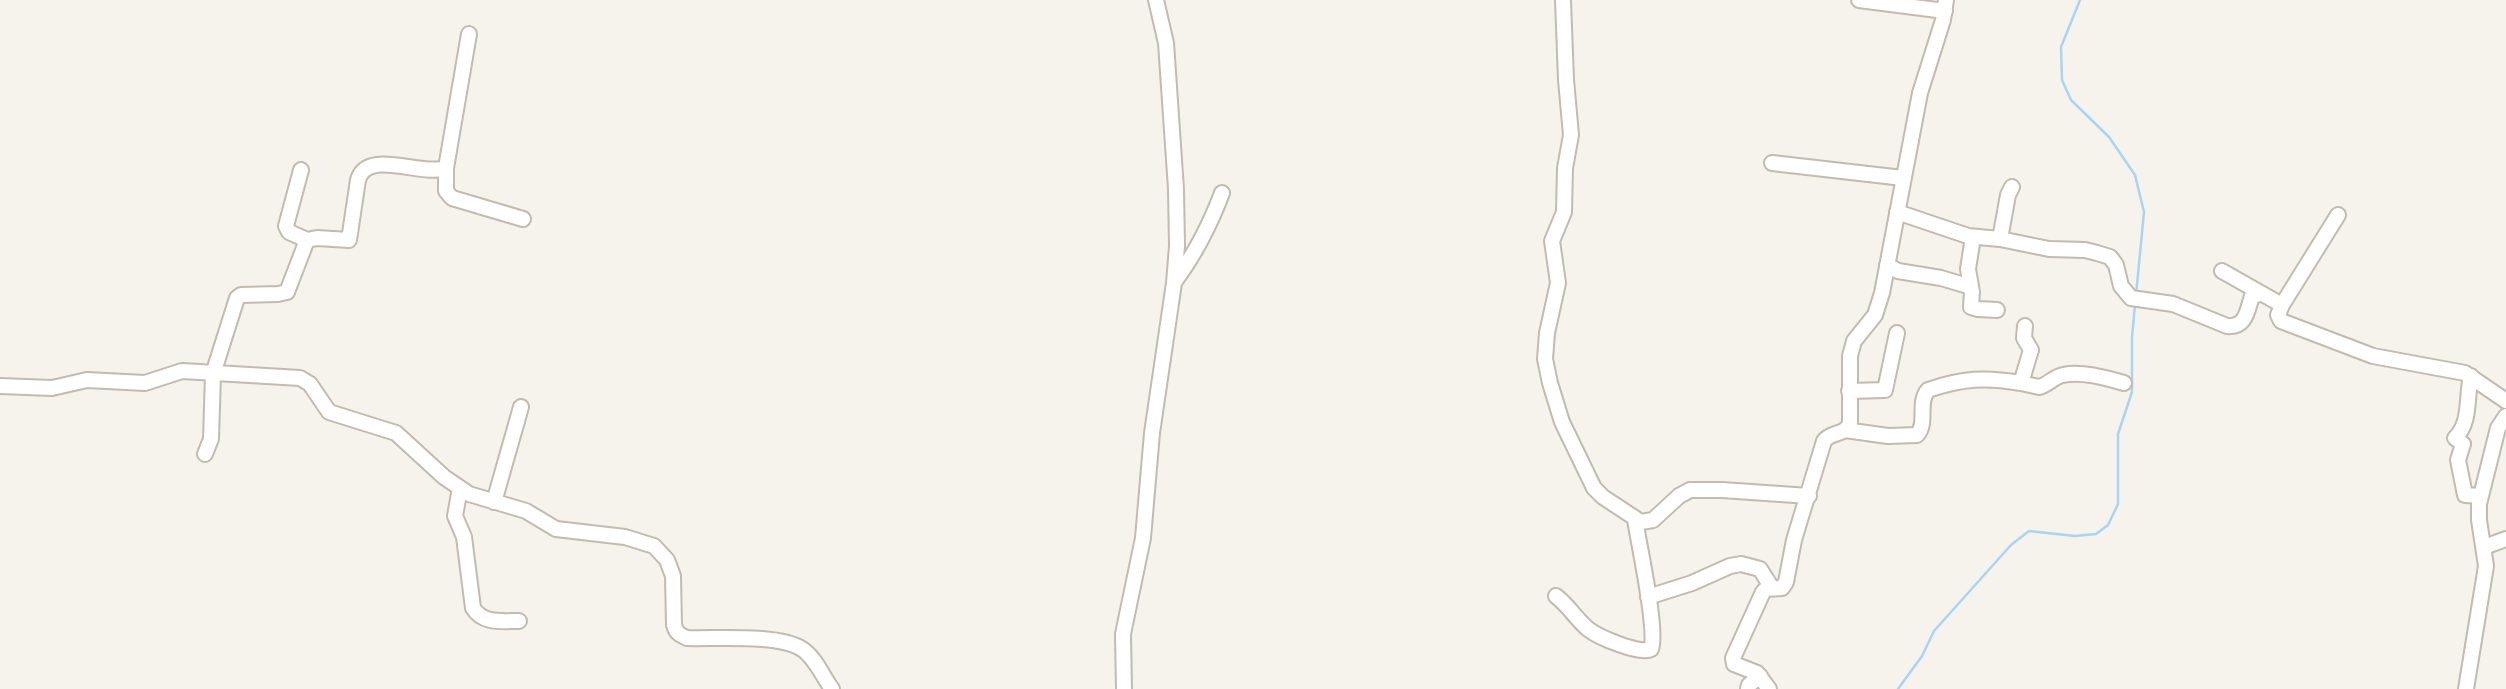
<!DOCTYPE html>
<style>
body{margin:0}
canvas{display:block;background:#f6f3ec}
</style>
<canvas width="2506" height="689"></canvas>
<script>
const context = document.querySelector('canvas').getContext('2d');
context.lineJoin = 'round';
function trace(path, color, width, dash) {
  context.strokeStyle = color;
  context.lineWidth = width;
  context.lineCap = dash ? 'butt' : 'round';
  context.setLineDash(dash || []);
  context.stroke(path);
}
trace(new Path2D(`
 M2080 0 2061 47 2062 80 2071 100 2109 137 2135 175 2144 212 2136 295
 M1898 689 1922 656 1934 631 2011 545 2029 531 2075 536 2096 534 2108 525 2118 504V434L2132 392V337L2135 305`), '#a9d4f2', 2.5);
const minor = new Path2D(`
 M1563 0 1566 80 1571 135 1565 168 1564 212 1552 241 1558 283 1547 333 1545 359 1550 383 1562 422 1594 488 1603 497 1641 522 1653 520 1679 496 1690 490H1722L1809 496
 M1859 0 1945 11
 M1772 163 1903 178
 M446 168V191L452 198 523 219
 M301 170 286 226 289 232 307 240
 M1897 212 1968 236 2000 239 2049 249 2085 250 2097 253 2110 257 2116 265 2121 286 2131 298 2173 304 2227 326C2246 328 2247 311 2252 296L2260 294
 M1973 237 1968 269 1972 292 1971 307 1978 309 1997 310
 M2000 239 2008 195 2012 187
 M1887 265 1898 271 1941 278 1971 287
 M2222 271 2282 305 2278 315 2281 321 2373 356 2465 373 2506 401
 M1175 281C1195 254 1210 225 1222 193
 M2282 305 2338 215
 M2025 326 2024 338 2031 350 2021 383 2039 387C2048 385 2053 377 2063 375 2082 371 2106 378 2124 383
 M2471 376C2466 398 2471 423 2455 438L2463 444 2458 460 2465 495 2481 496
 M0 386 52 388 87 380 145 383 182 371 300 378 310 384 329 412 396 433 444 477 469 494 526 511 556 529 625 537 654 546 667 560 673 576 674 625C676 633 680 635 687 638 715 639 780 634 802 649 815 657 823 677 832 689
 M1849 391 1885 390 1897 333
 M1845 430 1888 436 1917 435C1928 423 1917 403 1928 390 1963 378 1985 377 2021 383
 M205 454 211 439 213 374 237 298 241 295 278 294 287 292 307 240 317 238 349 240 358 180C367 148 422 177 446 168L469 34
 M460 488 455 516 464 537 473 608C483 624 501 621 519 621
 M494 502 521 407
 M2484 547 2506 539
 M1556 596C1569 606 1576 619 1588 629 1598 637 1640 655 1651 649 1658 631 1639 545 1635 520
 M1648 597 1692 583 1730 566 1741 564 1760 569 1772 588
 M1124 689 1123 634 1143 538 1152 433 1174 283 1177 246 1176 189 1166 43 1156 0
 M1748 689 1749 685 1760 676
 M1769 689 1757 673 1734 664 1733 658 1763 592 1766 589 1782 588 1786 582 1794 540 1824 441C1831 431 1845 436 1850 423V356L1854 341 1875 315 1882 293 1920 93 1943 20 1946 0
 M2466 689 2486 566 2479 520V504L2498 428 2506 416`);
trace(minor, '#c2bbae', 18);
trace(minor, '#fff', 14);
</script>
